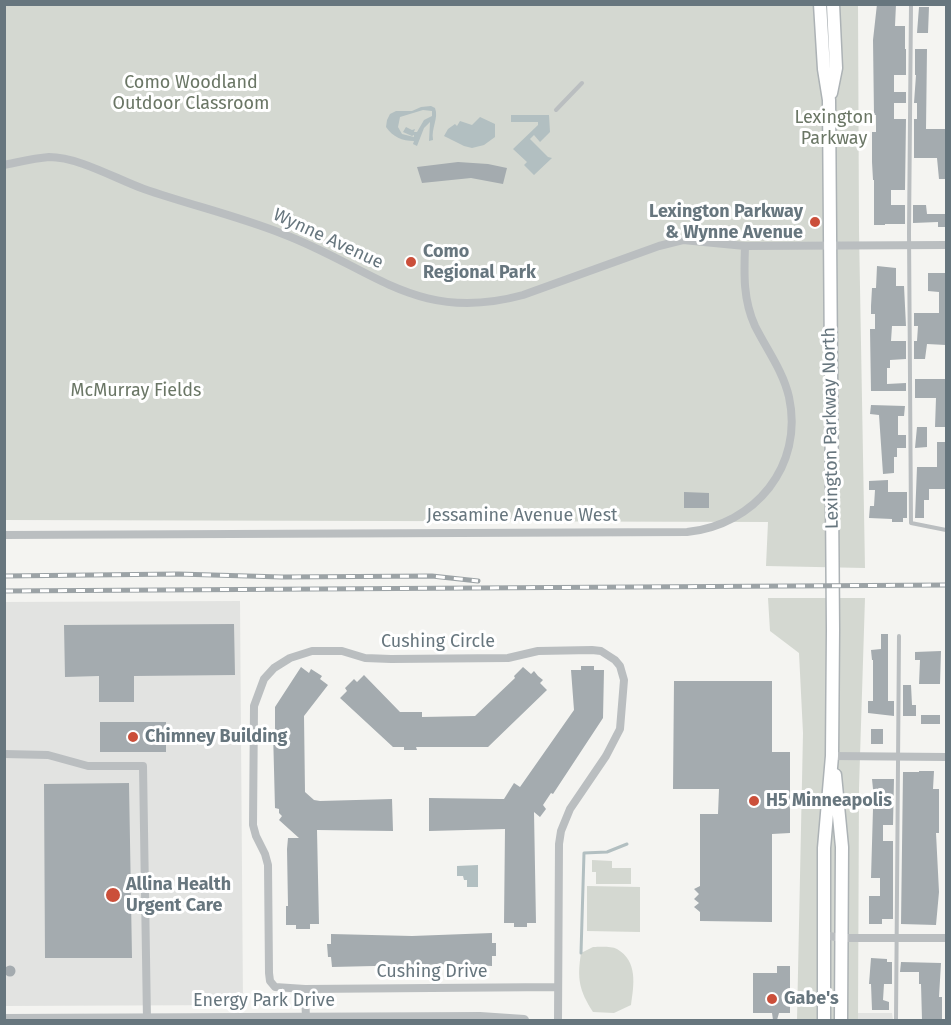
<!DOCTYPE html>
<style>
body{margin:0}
#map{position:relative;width:951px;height:1025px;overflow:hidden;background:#f4f4f1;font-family:"Fira Sans",sans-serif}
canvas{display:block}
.frame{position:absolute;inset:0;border:6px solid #67767e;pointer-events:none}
</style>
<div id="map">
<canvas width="951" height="1025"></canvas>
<div class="frame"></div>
</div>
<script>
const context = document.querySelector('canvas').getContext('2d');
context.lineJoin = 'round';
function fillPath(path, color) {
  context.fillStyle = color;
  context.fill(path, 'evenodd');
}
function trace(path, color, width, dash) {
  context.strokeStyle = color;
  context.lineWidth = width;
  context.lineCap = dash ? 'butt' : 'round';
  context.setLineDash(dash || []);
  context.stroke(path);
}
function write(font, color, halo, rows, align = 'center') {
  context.font = font + ' "Fira Sans",sans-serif';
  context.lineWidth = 6;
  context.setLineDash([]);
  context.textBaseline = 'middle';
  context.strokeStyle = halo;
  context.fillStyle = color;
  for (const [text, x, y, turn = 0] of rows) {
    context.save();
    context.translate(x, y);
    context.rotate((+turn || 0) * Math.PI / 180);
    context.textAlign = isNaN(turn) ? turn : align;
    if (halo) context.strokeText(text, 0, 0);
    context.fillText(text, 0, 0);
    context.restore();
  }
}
fillPath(new Path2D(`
 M240 601 243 1005 5 1006 4 602Z
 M847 1013H892L893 1020H847Z`), '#e2e3e1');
fillPath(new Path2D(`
 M4 5H858L859 231 865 568 766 566 768 522 5 520Z
 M768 598H865L859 788 858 1020H797L803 733 799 653 770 631Z
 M592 860 612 861V868H631V884H596V872H592Z
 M587 886 640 887V932L587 931Z
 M593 947C600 947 611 946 617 949 638 961 634 985 631 1005L614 1013 593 1012C579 990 577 979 581 953Z`), '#d4d8d1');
fillPath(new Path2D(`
 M431 106 435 108C439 118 431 128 433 140L429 141 430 122 424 128 417 146 413 144 414 141C402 141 393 137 386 127L387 120 390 114 396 111H412L421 107ZM423 110 432 111V116L424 120 417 132H414L415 129 412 130 406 127 403 132 412 136 414 135V137L402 134 398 127 400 117Z
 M511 115H549L550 132 540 142 534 135 530 139 548 157 552 158 534 175 524 165 527 162 513 149 538 125V122H511Z
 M480 117 495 124V137L484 145 472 148 464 146 444 136 448 129 455 124 457 126 460 121 472 125Z
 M478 865V887H467V880H464L463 876H457V866Z`), '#b2bfc1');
trace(new Path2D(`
 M581 953 584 853 607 852 627 844`), '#b2bfc1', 3);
fillPath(new Path2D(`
 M877 4H896L895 26H905V49H906V75H894V92H906V103H894V119H906L905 190H891V205H905V224H885V225H874V180H873L872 162V132H876V115H874L873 40Z
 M919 7H929L928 33H917Z
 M915 49H927L926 129H946V179H939L937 158H914V119H917V103H914L916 75H915Z
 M458 162 488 164 507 168 503 184 471 178 422 183 417 167Z
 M913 205H926L927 214H946V227H938V222L913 223Z
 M877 266 896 268V286H904L906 326H892L891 341H906V359L890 360V368H887V384L906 383V391H871L870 329H875V314H871V306L872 288H876Z
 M928 273H946V345L927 344 925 359H914V341H917L918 326H914V313H939V292L928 291Z
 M915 379H946V427H935L936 398H915Z
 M871 405 905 406 904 416H898V435H906V448H897V457H894V473L883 474 879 415 870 414Z
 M917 427H927V447L915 448Z
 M937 442H946V489H929V500H924V518H915L917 467H937Z
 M888 480V492H907V518H903V522H892V519L869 518 870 506H874L875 490H869V481Z
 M684 492 709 493V508H684Z
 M234 624 235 675 134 676V702H99V676L65 677 64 625Z
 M881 634H888V701H894V716L868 713V701H873V660H872L871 650 881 649Z
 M941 651 940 684H919L920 660H915V652Z
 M581 666H594V670H604L603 718 553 794 551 793 543 805 546 809 540 817 534 812 536 923H527V927H514V923H504L505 829 429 831V798L501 799H504L514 783 520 787 574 710 571 670H581Z
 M301 667 309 673 311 669 322 676 320 679 328 685 304 716 305 792 314 800 320 801 392 799 393 831 317 830 319 924H310V929H296V925H286V906H288L287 849 288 838H299L279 820 282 816 279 813V809L275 808 273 731H275V707Z
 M523 667 531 674 534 671 538 676 543 680 540 683 547 690 488 747H416L417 750H404V747H393L340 698 347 691 345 688 354 679 357 682 364 675 400 712H422V717L475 716 515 678 514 676Z
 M674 681H772V752H790V833L772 834V922L700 921V912L694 907 699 903 694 899 699 894 694 889 700 886V814H718L719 789H673Z
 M903 685H911L912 705H916V716H903Z
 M921 715H940V724H921Z
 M100 722H166V752H100Z
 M871 729H883V744H871Z
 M919 771H934L933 789H939V833H936L939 892 936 925 901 924 903 772H919Z
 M872 779H894L893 825H883V841H893V919H882V924H869V896H880V878H871L873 809H875Z
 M129 783 132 958H45L44 784Z
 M492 933V943H496V956H492V966L458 964 332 967 331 957H328L327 944H331V934L412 936Z
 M871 958 887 959V962H892V984H884L883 1000 889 1002V1010H872L871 984H869Z
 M901 962 941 963 939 997H942V1020H922L921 984H919V972H900Z
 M4.5 971a5.5 5.5 0 1 1 11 0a5.5 5.5 0 1 1-11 0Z
 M777 966H790V1013H779L777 1020H773L772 1013H753V973H777Z`), '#a4abaf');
const secondary = new Path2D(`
 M820 4 824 69 829 100 833 630 832 756 824 848V1020
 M831 93 836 68 833 4
 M835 775 842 847 841 1020`);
trace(secondary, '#acb2b5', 15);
trace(new Path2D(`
 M911 4 909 233 911 523 946 530
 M556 110 582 83
 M896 1020 899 636`), '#babec0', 4);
trace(new Path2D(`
 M4 165C19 162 35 158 49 157 79 157 116 179 144 189 190 205 238 216 283 234 373 268 417 324 523 295L659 246 683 240 745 246 946 245
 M4 535 687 532C755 525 804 466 789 397 783 371 767 350 755 326 743 300 744 274 745 246
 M4 754 48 755 88 766H143L147 1020
 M832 756 946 757
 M823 935 842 938H946
 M305 989 558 987
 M306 1020 305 989 275 987 270 981 269 973 268 865 265 854 256 836 253 825 254 706 264 679 274 668 290 658 312 651H342L365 658 391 659 508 658 538 651 592 650 601 651 615 660 620 666 624 680 620 729 606 756 570 809 561 831 559 844 558 1020`), '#babec0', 8);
trace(new Path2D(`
 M4 1019 480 1017 524 1020`), '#babec0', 10);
trace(secondary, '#fff', 12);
const rail = new Path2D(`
 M4 576 178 574 282 577 432 576 478 581
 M4 591 946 585`);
trace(rail, '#9ca3a6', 5);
trace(rail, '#fff', 3, [9]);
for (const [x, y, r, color] of [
 [815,222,6,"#cb4f3a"],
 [411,262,6,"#cb4f3a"],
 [133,737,6,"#cb4f3a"],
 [754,801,6,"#cb4f3a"],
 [113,895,8,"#cb4f3a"],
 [772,999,6,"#cb4f3a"]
]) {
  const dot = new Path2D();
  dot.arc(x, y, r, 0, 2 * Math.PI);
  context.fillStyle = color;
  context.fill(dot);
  trace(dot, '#fff', 2);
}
write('18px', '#6a7665', '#fff', [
 ["Como Woodland",191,83],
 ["Outdoor Classroom",191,104],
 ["Lexington",834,118],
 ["Parkway",834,139],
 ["McMurray Fields",136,391]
]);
write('bold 18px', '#67767e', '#fff', [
 ["Lexington Parkway",803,212,"right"],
 ["& Wynne Avenue",803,233,"right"],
 ["Como",423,252],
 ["Regional Park",423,273],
 ["Chimney Building",145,737],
 ["H5 Minneapolis",766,801],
 ["Allina Health",126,885],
 ["Urgent Care",126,906],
 ["Gabe's",784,999]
], 'left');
write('18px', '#67767e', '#fff', [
 ["Wynne Avenue",328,239,25],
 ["Lexington Parkway North",831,428,-91],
 ["Jessamine Avenue West",522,516],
 ["Cushing Circle",438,642],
 ["Cushing Drive",432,972],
 ["Energy Park Drive",264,1001]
]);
</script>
